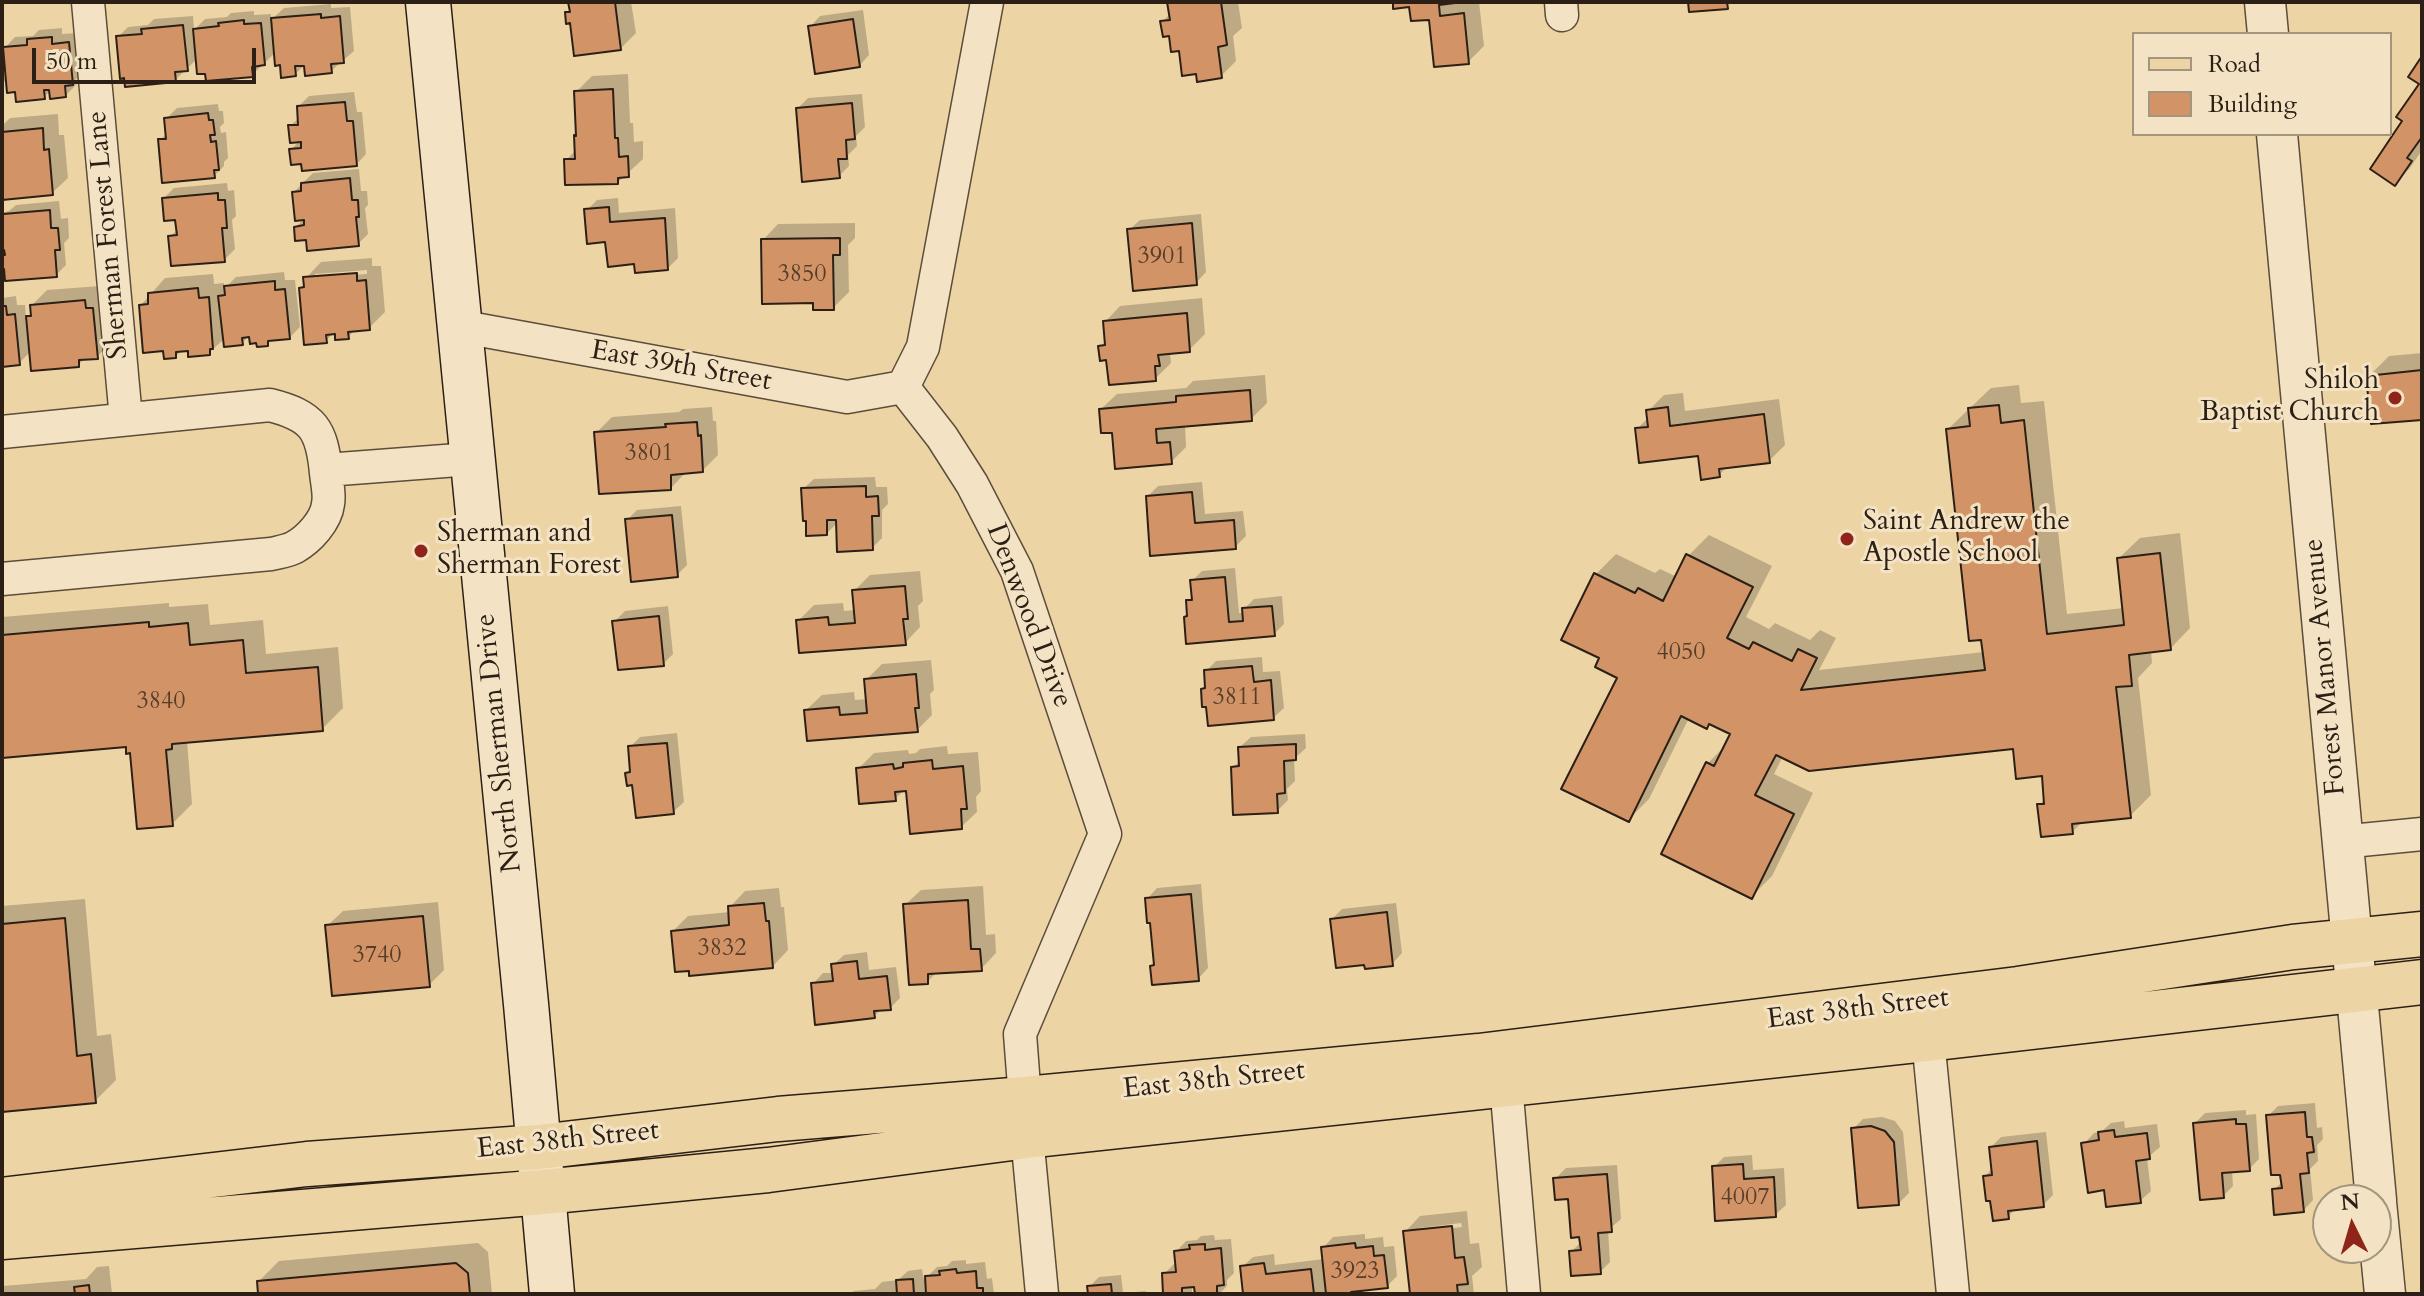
<!DOCTYPE html>
<style>
body{margin:0}
#map{position:relative;width:2424px;height:1296px;overflow:hidden;background:#edd4a4;font-family:Cardo,serif}
canvas{display:block}
.frame{position:absolute;inset:0;border:4px solid #2c2016;pointer-events:none}
.legend{position:absolute;left:2132px;top:32px;width:260px;height:104px;box-sizing:border-box;background:#f3e3c4;border:2px solid #a3957e;margin:0;padding:10px 14px;list-style:none;font-size:24px;color:#2c2016}
.legend li{display:flex;align-items:center;gap:16px;height:40px}
.legend b{width:40px;border:2px solid #a3957e}
.north{position:absolute;left:2312px;top:1184px;width:80px;height:80px;box-sizing:border-box;background:#f3e3c4;border:2px solid #a3957e;border-radius:50%;rotate:355deg;font-size:22px;font-weight:700;line-height:32px;text-align:center;color:#2c2016}
.north::after{content:'';display:block;margin:auto;width:28px;height:36px;background:#8f2418;clip-path:polygon(50% 0,100% 100%,50% 72%,0 100%)}
.scale{position:absolute;left:32px;top:48px;width:224px;height:36px;box-sizing:border-box;border:4px solid #2c2016;border-top:0;padding-left:10px;font-size:24px;line-height:28px;white-space:nowrap;color:#2c2016;-webkit-text-stroke:6px #f3e3c4;paint-order:stroke}
</style>
<div id="map">
<canvas width="2424" height="1296"></canvas>
<div class="frame"></div>
<ul class="legend">
<li><b style="height:10px;background:#edd4a4"></b>Road</li>
<li><b style="height:22px;background:#d29467"></b>Building</li>
</ul>
<div class="north">N</div>
<div class="scale">50 m</div>
</div>
<script>
const context = document.querySelector('canvas').getContext('2d');
context.lineJoin = 'round';
function fillPath(path, color) {
  context.fillStyle = color;
  context.fill(path, 'evenodd');
}
function trace(path, color, width, dash) {
  context.strokeStyle = color;
  context.lineWidth = width;
  context.lineCap = dash ? 'butt' : 'round';
  context.setLineDash(dash || []);
  context.stroke(path);
}
function write(font, color, halo, rows, align = 'center') {
  context.font = font + ' Cardo,serif';
  context.lineWidth = 6;
  context.setLineDash([]);
  context.textBaseline = 'middle';
  context.strokeStyle = halo;
  context.fillStyle = color;
  for (const [text, x, y, turn = 0] of rows) {
    context.save();
    context.translate(x, y);
    context.rotate((+turn || 0) * Math.PI / 180);
    context.textAlign = isNaN(turn) ? turn : align;
    if (halo) context.strokeText(text, 0, 0);
    context.fillText(text, 0, 0);
    context.restore();
  }
}
fillPath(new Path2D(`
 M570 2H631L636 33 621 48 567 13 571 9Z
 M1169 2H1238L1242 28 1233 36 1236 61 1221 76 1198 72 1171 34 1162 22 1171 13Z
 M1395 2H1479L1484 46 1468 62 1431 17 1411 5Z
 M331 4V8L350 7 354 51 331 71 306 64 295 74 282 63 276 52 252 75 198 58 175 80 118 37 128 27 148 25 154 19 193 16 194 30 205 19 227 17 231 13 254 11V15L271 14V20L284 8Z
 M863 10 869 55 859 66 810 27 820 16Z
 M62 28V34L79 33 83 73 75 80 76 85 66 95 51 90 44 97 16 90 8 78 2 84V44L3 50 15 37 33 36 39 30Z
 M2422 59V150L2410 168 2394 183 2405 121 2422 84Z
 M628 74 630 123H633L634 142 643 141V159L618 182 566 160 577 149 576 92 592 76Z
 M354 92 357 112H362L366 154 356 165 303 162 291 150 300 140 290 126 300 117 299 106 309 96Z
 M862 94 865 127 856 136 857 146 848 155 849 166 839 176 798 108 808 98Z
 M218 104 219 111H223L224 123 220 127 221 133 226 132 228 158 224 162V166L214 176 160 140 168 132 166 119 177 108Z
 M58 114 59 135H64L68 178 52 193 2 191V126L10 118Z
 M359 169 361 191H367L368 205 365 208 368 234 358 244 307 238 296 227 305 218 294 192 313 173Z
 M227 183 228 191 234 190 236 216 232 220 235 249 224 260 170 237 178 229 177 218 164 198 174 188Z
 M618 198 619 213 675 208 678 258 668 268 636 262 607 240 587 210 597 200Z
 M59 201 61 219 68 218 69 238 64 243 66 265 56 275 2 268V251L5 248H2V213L9 211 16 205Z
 M1201 214 1206 272 1196 283 1129 230 1140 220Z
 M855 223V238L848 245 849 292 833 308 815 301 763 240 778 224Z
 M372 258V266H381L385 312 369 328 356 329 348 337 336 330 326 341 301 288 306 284V278L321 262ZM367 270V274L315 278V274Z
 M284 272 285 280H295L300 327 290 337 273 339 267 344 250 335 242 343 225 338 209 353 190 349 182 350 176 356 165 349 141 305 165 278 213 274 214 284 224 283V289L236 277Z
 M100 286 112 341 97 357 85 358 78 365 31 351 19 363 2 367V298L16 296 17 305H25L26 319 32 312V305L47 290Z
 M1202 298 1205 334 1189 350 1170 353 1171 363 1155 379 1108 358 1101 346 1106 341 1105 322 1120 306Z
 M2422 353V418L2368 377 2389 356Z
 M1265 375 1267 403 1251 419 1185 425 1186 447 1171 462 1114 431 1101 409 1117 394 1186 388 1193 381Z
 M2019 385 2021 403 2044 401 2067 614 2124 608 2119 558 2140 538 2180 533 2190 628 2170 649 2151 651 2152 663 2138 678 2151 795 2130 816 2083 821 2072 832 2039 805 2046 798 2043 774 2014 747 1783 756 1774 774 1813 793 1772 876 1751 897 1708 763 1728 743 1733 733 1711 722 1689 718 1649 799 1628 820 1619 677 1602 658 1596 574 1616 554 1655 573 1660 569 1677 577 1688 556 1709 535 1772 566 1746 617 1769 629 1775 623 1810 640 1820 630 1836 638 1819 670 1984 652 1948 429 1991 388Z
 M1683 393 1685 411 1779 399 1785 445 1769 461 1728 466 1719 475 1700 454 1637 429 1649 417 1648 411 1664 395Z
 M712 407 713 421H716L718 455 703 470 687 471 671 488 596 433 612 417 679 412 683 409Z
 M875 477 876 487H887L888 504 882 510V538L872 548 839 521 827 533 803 489 814 479Z
 M1202 482 1205 514 1243 511 1246 536 1235 547 1148 496 1158 486Z
 M681 506 687 565 677 575 627 520 637 510Z
 M1235 568 1239 613H1245L1244 609 1254 599 1282 596 1284 624 1274 634 1189 614 1188 601 1193 596 1192 581 1202 571Z
 M920 571 923 601 918 606 920 627 905 643 798 621 814 605 843 603 844 611 856 610 854 591 870 575Z
 M169 603V607L208 604 210 625 263 620 266 654 338 647 343 708 322 729 187 741 192 804 172 824 127 745 2 756V617Z
 M668 606 673 654 663 664 614 622 625 611Z
 M1262 657 1263 672 1280 671 1284 708 1273 718 1203 690 1207 685 1206 671 1216 661Z
 M931 660 934 690 930 694 932 715 917 730 806 710 822 695 854 692 855 700 868 699 866 680 882 664Z
 M677 733 684 802 673 812 634 782 627 773 632 769 630 747 640 737Z
 M1305 734 1306 748 1294 759 1295 781 1287 789 1288 800 1277 811 1233 768 1241 759 1240 747 1251 737Z
 M947 746 948 754 978 752 981 791 976 797 977 812 961 827 907 787 895 799 858 769 874 753 908 750 909 754 916 753 920 749Z
 M1201 884 1208 968 1198 979 1156 963 1147 899 1157 888Z
 M983 886 986 935 995 934 996 953 981 969 937 972 927 982 905 905 921 890Z
 M779 888 781 907H784L788 950 773 966 673 931 688 916 730 912V907L745 891Z
 M85 899 97 1036 111 1034 116 1080 95 1101 2 1110V906Z
 M438 902 444 970 429 985 327 926 343 911Z
 M1396 903 1402 953 1392 964 1332 919 1342 909Z
 M867 952 869 970 896 967 900 998 890 1008 882 1009 874 1016 813 984 823 973H834L833 965 844 955Z
 M2315 1103 2317 1128 2322 1127 2323 1139 2317 1145 2318 1161 2310 1169 2313 1200 2303 1211 2274 1190 2283 1181 2268 1116 2278 1106Z
 M2246 1110V1115L2256 1114 2259 1159 2249 1169 2232 1170 2233 1186 2223 1196 2195 1123 2205 1113Z
 M1882 1117 1895 1121 1903 1132 1909 1193 1899 1203 1853 1129 1863 1119Z
 M2124 1121 2125 1128 2157 1124 2160 1147 2147 1158 2151 1191 2140 1201 2106 1188 2084 1144 2094 1133 2101 1132 2111 1123Z
 M2046 1132 2053 1195 2043 1205 2016 1208 2008 1217 1985 1176 1993 1168 1991 1147 2001 1137Z
 M1752 1155 1753 1170 1784 1168 1786 1205 1775 1215 1714 1167 1724 1157Z
 M1617 1165 1621 1219 1608 1230 1610 1262 1600 1272 1571 1252 1582 1241 1581 1235 1570 1197 1556 1178 1566 1168Z
 M1467 1211 1470 1244 1479 1243 1482 1267 1472 1276 1474 1294H1412L1405 1232 1420 1216ZM1461 1223 1462 1227 1419 1232V1228Z
 M1365 1234V1239L1383 1237 1384 1247 1394 1246 1397 1276 1387 1286 1364 1288V1294H1245L1242 1267 1253 1257 1274 1254 1275 1265 1324 1259 1323 1248 1333 1237Z
 M1214 1235 1215 1240 1231 1239 1234 1273 1227 1280V1286L1219 1294H1197L1196 1285H1192V1294H1165L1164 1274 1174 1264H1177L1176 1252 1186 1241 1197 1240 1201 1236Z
 M478 1243 488 1252 492 1294H260L259 1281 279 1261Z
 M966 1260V1264L985 1262 987 1279 992 1278 994 1294H851L854 1291 875 1289 882 1282 898 1280 908 1271 922 1269 924 1280 937 1267 947 1266 952 1261Z
 M109 1266 112 1294H2L3 1286 86 1279 97 1267Z
 M1121 1275 1123 1293 1146 1291V1294H1090L1089 1287 1099 1277Z`), '#0003');
const building = new Path2D(`
 M568 2H615L621 50 574 56 570 23 566 24 565 12H570Z
 M1167 2H1221L1227 45 1218 47 1222 78 1197 82 1196 74 1182 76 1179 51 1171 52 1169 36 1163 37 1160 21 1170 20Z
 M1393 2H1463L1439 5 1440 16 1464 13 1469 64 1434 67 1429 20 1411 21 1409 7 1393 9Z
 M1688 2H1727L1728 9 1689 12Z
 M321 14V18L340 16 344 63 331 64 332 73 305 76 304 66H295L296 76 281 78 280 65 275 66 271 18Z
 M853 19 860 67 815 74 808 26Z
 M244 20V24L261 23 265 65 252 67 253 77 206 81 205 74H197L193 29 219 26 218 23Z
 M183 25 188 71 175 72 176 82 125 87 124 78 120 79 116 36 142 34 141 29Z
 M52 37V44L69 42 73 85 65 86 66 97 50 99 49 90H44L45 99 16 102 15 92 7 93 3 47 27 45V39Z
 M2422 56V137L2407 158 2412 161 2395 186 2370 169 2402 121 2396 117 2419 84 2408 77Z
 M613 89 615 138H618L619 157 628 156 629 177 618 178V184L565 185 564 159H575L574 135 576 136 574 91Z
 M345 102 347 121H353L357 166 302 171 301 164 291 165 289 149 301 148V142L290 143 288 125H298L297 106Z
 M852 103 855 139 846 140 847 159H838L840 178 802 182 796 108Z
 M208 113 209 120H213L215 135H210L211 142 216 141 219 170H214L215 178 162 183 158 139H166L164 118Z
 M43 128 44 150 49 149 53 195 2 200V132Z
 M350 178 352 200H358L359 217H356L359 246 307 251 306 240 295 241 294 227 304 225V220L295 221 292 192 301 191V183Z
 M218 193V200H225L227 228H222L225 262 171 266 168 236 177 235 175 220 164 221 162 198Z
 M609 207 610 222 665 218 668 270 635 273 634 264 608 267 605 242 587 244 584 209Z
 M50 210 51 228H58L60 250H55L57 277 5 281 4 269 2 270V255H5L4 250H2L3 214Z
 M1192 223 1197 285 1133 291 1127 229Z
 M840 238V255H833L834 310H813V303L762 304 761 239Z
 M357 273V281L366 280 370 330 348 332 349 339 335 340V334L326 335 327 343 304 345 299 288 304 287 303 277Z
 M275 281V290L285 289 290 339 268 341V346L257 347 256 343 250 344 249 337 242 338 243 345 224 347 218 296 225 295 224 286Z
 M198 288 199 298 209 297 213 349H210V355L188 357V351L176 352V358L164 359 163 351 143 353 139 305 148 304V293Z
 M85 300 86 308H93L98 359 79 360V367L31 371 26 316H31L30 305Z
 M2 306H6L7 315 15 314 20 365 2 367Z
 M1187 313 1190 352 1158 355 1160 366H1155L1156 381 1109 385 1106 360 1100 361 1098 346 1105 345 1103 321Z
 M2422 370V420L2371 424 2366 376Z
 M1250 390 1252 421 1156 429 1157 443 1170 442 1172 464 1115 469 1112 433H1101L1099 409 1176 402V396Z
 M1999 405 2001 423 2024 420 2047 634 2124 625 2117 558 2160 553 2171 650 2129 655 2132 686 2116 687 2131 818 2072 824 2073 834 2041 837 2037 804H2044L2042 776 2016 779 2013 749 1809 771 1776 755 1755 795 1794 814 1752 899 1661 854 1706 762 1714 766 1730 734 1709 724 1707 729 1681 716 1629 822 1561 789 1617 678 1595 667 1599 658 1561 640 1594 573 1635 593 1638 588 1663 601 1686 554 1753 587 1727 638 1749 649 1753 642 1792 661 1798 649 1817 658 1801 690 1985 670 1981 640 1969 641 1946 429 1970 426 1968 408Z
 M1668 407 1670 426 1764 414 1770 463 1719 469 1720 477 1701 480 1698 456 1639 463 1635 428 1648 427 1646 410Z
 M697 422 698 436 701 435 703 472 671 475V490L599 494 594 432 666 427 665 424Z
 M866 486V497L878 496 879 516H872L873 550 837 552 836 520H827V535L806 536V521H803L801 488Z
 M1192 492 1195 523 1234 520 1236 549 1150 556 1146 496Z
 M672 515 678 577 631 582 625 519Z
 M1225 577 1229 622 1243 621 1242 608 1272 606 1275 636 1186 644 1184 617 1187 616 1186 600H1192L1190 580Z
 M905 586 908 619H903L906 645 799 653 796 620 828 617 829 625 855 623 852 590Z
 M659 616 664 666 618 670 612 621Z
 M149 622V627L188 623 190 645 243 640 246 673 318 667 323 731 172 744V749L166 750 173 826 137 829 130 753 126 754V747L2 758V635Z
 M1252 666 1254 682 1271 680 1274 720 1208 726 1206 707H1202L1201 689 1205 688 1204 670Z
 M916 674 919 708H915L918 732 807 741 804 710 839 707 840 715 867 713 864 679Z
 M667 743 674 814 636 818 632 785 627 786 625 773 630 772 628 746Z
 M1296 744V760L1284 761 1285 793 1277 794 1278 813 1233 815 1231 767 1239 766 1238 747Z
 M932 760 933 769 963 766 967 809H961L962 829 910 834 906 791 895 792 896 801 859 804 856 768 893 764 894 769 903 767V763Z
 M1191 894 1199 981 1152 985 1150 966 1154 965 1150 923H1147L1145 898Z
 M968 900 971 949H980L982 971 928 974V984L909 985 903 904Z
 M764 903 766 921H769L773 968 689 976V971L675 972 671 931 729 925 728 906Z
 M1387 912 1393 966 1365 969 1364 965 1336 968 1330 919Z
 M423 916 430 987 332 996 325 925Z
 M65 918 77 1056 91 1054 96 1103 2 1112V924Z
 M857 961 859 979 887 976 891 1010 874 1011 875 1018 815 1025 811 983 833 981 831 964Z
 M2305 1112 2307 1137H2312L2314 1152 2307 1153 2309 1173 2300 1174 2304 1212 2274 1215 2272 1189 2282 1188 2280 1175H2271L2266 1115Z
 M2236 1119V1124H2246L2250 1171 2222 1173 2224 1198 2200 1200 2193 1123Z
 M1871 1126 1885 1131 1894 1142 1899 1205 1858 1208 1851 1128Z
 M2114 1130 2115 1137 2147 1133 2150 1159 2136 1161 2141 1203 2106 1207 2104 1190 2088 1193 2081 1143 2099 1140 2098 1132Z
 M2037 1141 2044 1207 2008 1211 2009 1219 1993 1221 1990 1201H1986L1983 1176 1992 1175 1989 1147Z
 M1743 1164 1744 1179 1774 1177 1776 1217 1715 1221 1712 1166Z
 M1607 1174 1612 1232 1598 1233 1601 1274 1571 1276 1569 1251 1581 1250 1579 1237 1571 1238 1568 1199 1555 1200 1553 1178Z
 M1452 1226 1455 1258 1464 1257 1468 1284 1457 1285 1458 1294H1410L1403 1231Z
 M1355 1243 1356 1248 1373 1246 1374 1256 1384 1255 1388 1288 1351 1292V1294H1326L1321 1247Z
 M1205 1244V1250L1221 1248 1224 1285 1217 1286V1294H1195L1194 1287 1182 1288V1294H1163L1162 1273 1176 1272 1174 1251 1190 1249 1189 1245Z
 M456 1263 468 1273 470 1294H258L257 1281Z
 M1264 1263 1266 1274 1311 1269 1314 1294H1243L1240 1266Z
 M956 1269 957 1273 976 1271 977 1288H983V1294H926L925 1276 940 1275 939 1271Z
 M913 1279 914 1294H897L896 1280Z
 M1111 1284 1112 1294H1088L1087 1286Z
 M89 1285 90 1294H75L74 1287Z`);
fillPath(building, '#d29467');
trace(building, '#2c2016', 2);
const minor = new Path2D(`
 M88 2 126 419
 M1561 2 1562 15
 M458 326 847 397 903 387
 M903 387 942 437 972 484 1017 571 1105 834 1020 1034 1025 1099
 M903 387 923 347 987 2
 M2 432 270 405C313 416 322 429 326 473 327 483 330 495 328 504 326 521 309 539 295 547 288 551 279 552 271 554L2 579
 M326 470 471 459
 M2341 842 2422 834
 M1928 1039 1953 1294
 M1506 1084 1524 1294
 M1027 1136 1042 1294`);
const tertiary = new Path2D(`
 M2265 2 2268 34
 M2277 134 2376 1200
 M2376 1202 2385 1294`);
const secondary = new Path2D(`
 M428 2 526 1004 552 1294`);
const primary = new Path2D(`
 M2 1200 307 1164 539 1147 778 1119 1025 1099 1479 1056 2018 989 2293 947 2422 934
 M2 1237 543 1192 768 1170 1027 1136 1928 1039 2422 982`);
trace(minor, '#5c4d3a', 35);
trace(tertiary, '#5c4d3a', 43);
trace(secondary, '#2c2016', 47);
trace(primary, '#2c2016', 47);
trace(minor, '#f3e3c4', 32);
trace(tertiary, '#f3e3c4', 40);
trace(secondary, '#f3e3c4', 44);
trace(primary, '#edd4a4', 44);
for (const [x, y, r, color] of [
 [2395,398,8,"#8f2418"],
 [1847,539,8,"#8f2418"],
 [421,551,8,"#8f2418"]
]) {
  const dot = new Path2D();
  dot.arc(x, y, r, 0, 2 * Math.PI);
  context.fillStyle = color;
  context.fill(dot);
  trace(dot, '#f3e3c4', 3);
}
write('24px', '#563d2a', null, [
 ["3901",1162,257],
 ["3850",802,275],
 ["3801",649,454],
 ["4050",1681,653],
 ["3811",1237,698],
 ["3840",161,702],
 ["3832",722,949],
 ["3740",377,956],
 ["4007",1745,1198],
 ["3923",1355,1272]
]);
write('28px', '#2c2016', '#f3e3c4', [
 ["Sherman Forest Lane",109,235,-95],
 ["East 39th Street",681,367,10],
 ["Denwood Drive",1028,616,69],
 ["Forest Manor Avenue",2326,667,-95],
 ["North Sherman Drive",500,743,-96],
 ["East 38th Street",1858,1010,-7],
 ["East 38th Street",1214,1081,-6],
 ["East 38th Street",568,1141,-6]
]);
write('28px', '#2c2016', '#f3e3c4', [
 ["Shiloh",2379,382,"right"],
 ["Baptist Church",2379,414,"right"],
 ["Saint Andrew the",1863,523],
 ["Apostle School",1863,555],
 ["Sherman and",437,535],
 ["Sherman Forest",437,567]
], 'left');
</script>
